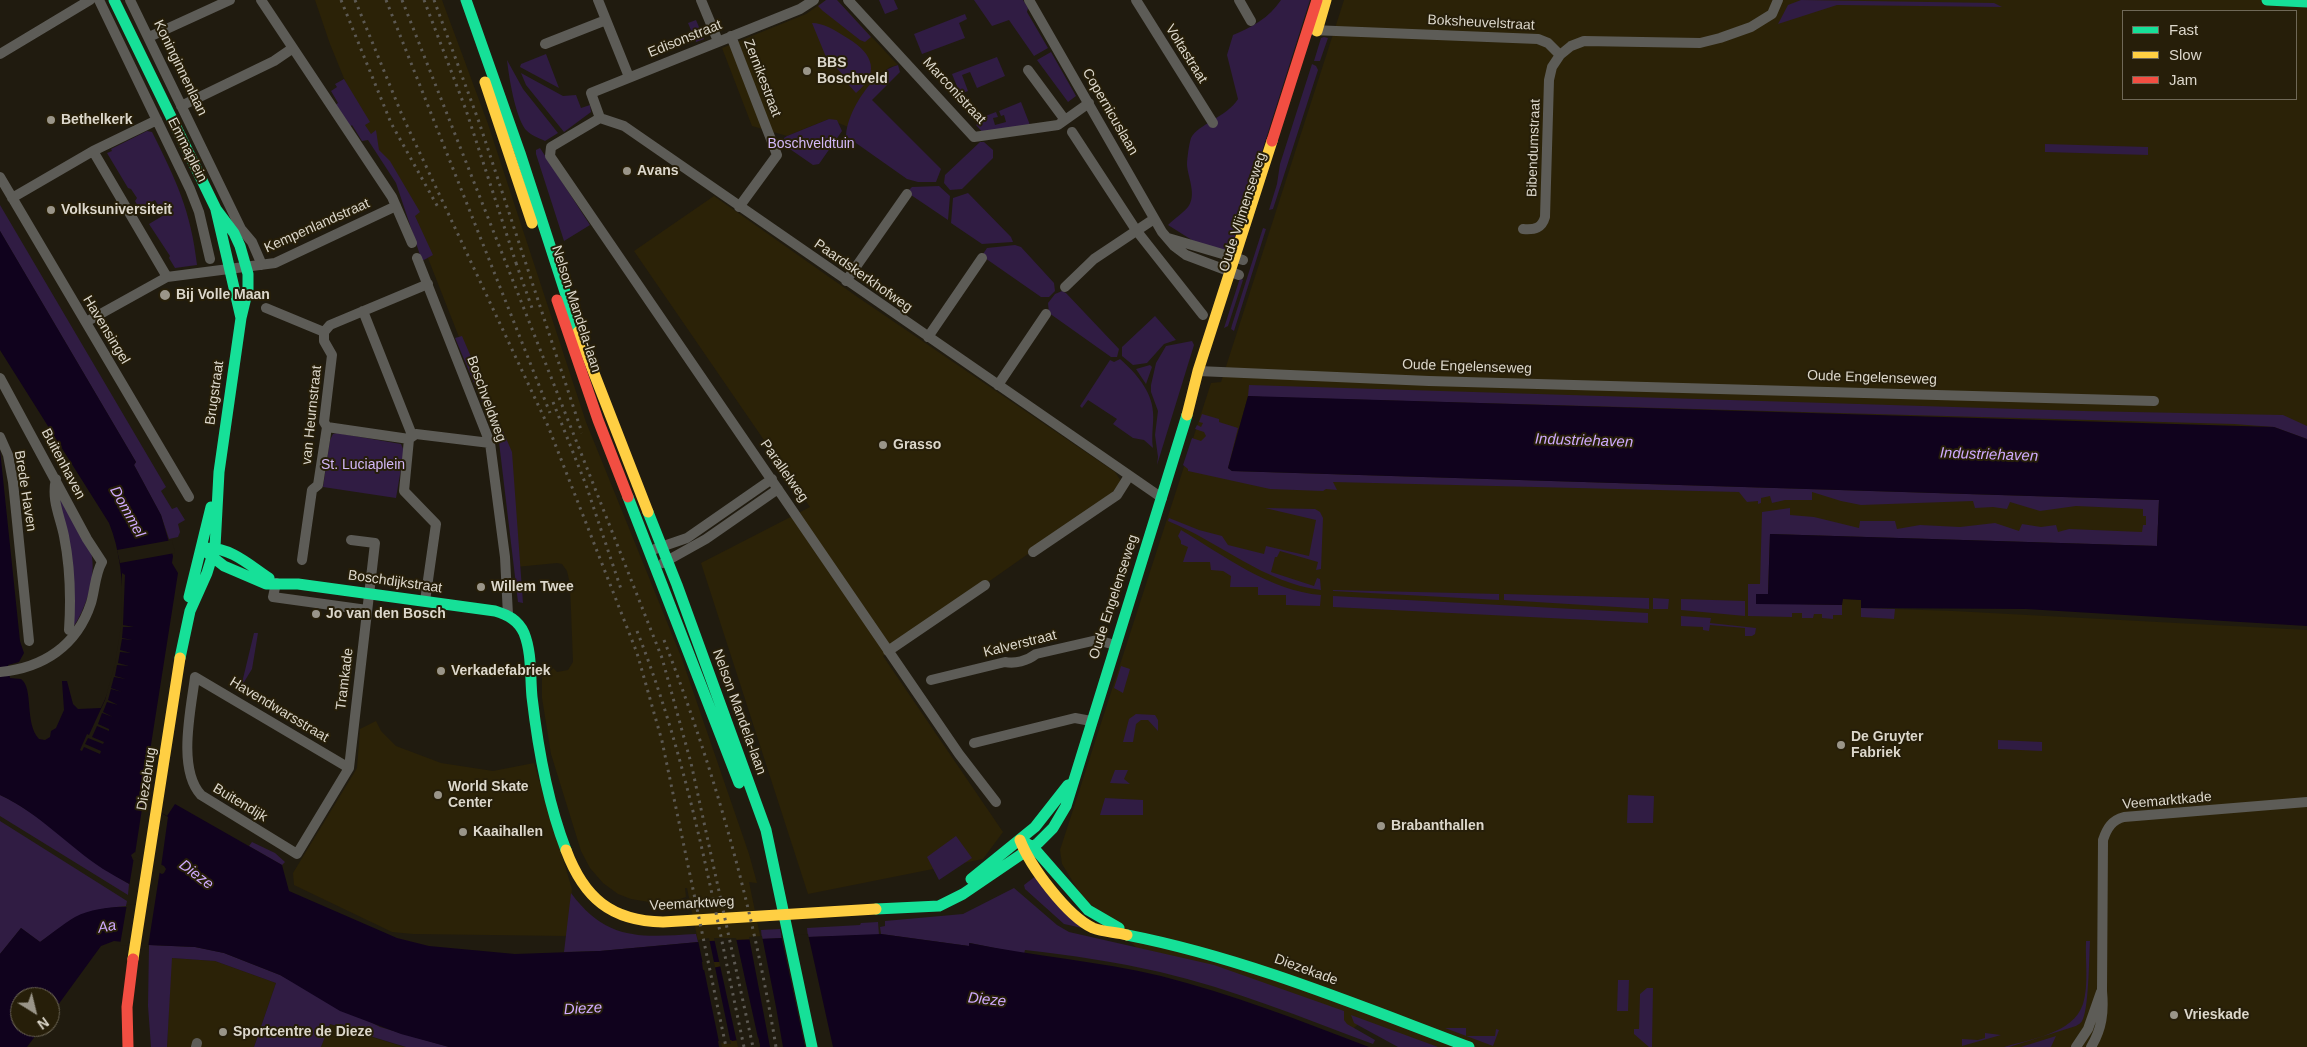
<!DOCTYPE html>
<style>
body{margin:0}
#map{position:relative;width:2307px;height:1047px;overflow:hidden;background:#201b0f;font-family:Helvetica,sans-serif}
canvas{display:block}
.legend{position:absolute;left:2122px;top:10px;width:175px;height:90px;box-sizing:border-box;background:#261e09;border:1px solid #6f6857;margin:0;padding:6px 9px;list-style:none;font-size:15px;color:#dcd7cb}
.legend li{display:flex;align-items:center;gap:10px;height:25px}
.legend b{width:25px;border:1px solid #6f6857}
.north{position:absolute;left:10px;top:987px;width:50px;height:50px;box-sizing:border-box;background:#261e09;border:1px solid #6f6857;border-radius:50%;rotate:144deg;font-size:14px;font-weight:700;line-height:20px;text-align:center;color:#dcd7cb}
.north::after{content:'';display:block;margin:auto;width:18px;height:22px;background:#9a9589;clip-path:polygon(50% 0,100% 100%,50% 72%,0 100%)}
</style>
<div id="map">
<canvas width="2307" height="1047"></canvas>
<ul class="legend">
<li><b style="height:6px;background:#16e098"></b>Fast</li>
<li><b style="height:6px;background:#ffcf43"></b>Slow</li>
<li><b style="height:6px;background:#f24e42"></b>Jam</li>
</ul>
<div class="north">N</div>
</div>
<script>
const context = document.querySelector('canvas').getContext('2d');
context.lineJoin = 'round';
function fillPath(path, color) {
  context.fillStyle = color;
  context.fill(path, 'evenodd');
}
function trace(path, color, width, dash) {
  context.strokeStyle = color;
  context.lineWidth = width;
  context.lineCap = dash ? 'butt' : 'round';
  context.setLineDash(dash || []);
  context.stroke(path);
}
function write(font, color, halo, rows, align = 'center') {
  context.font = font + ' Helvetica,sans-serif';
  context.lineWidth = 4;
  context.setLineDash([]);
  context.textBaseline = 'middle';
  context.strokeStyle = halo;
  context.fillStyle = color;
  for (const [text, x, y, turn = 0] of rows) {
    context.save();
    context.translate(x, y);
    context.rotate((+turn || 0) * Math.PI / 180);
    context.textAlign = isNaN(turn) ? turn : align;
    if (halo) context.strokeText(text, 0, 0);
    context.fillText(text, 0, 0);
    context.restore();
  }
}
fillPath(new Path2D(`
 M315 0H442L488 124 586 422 682 659 749 854 757 883 749 882 783 1047H720L687 888H685L686 897 674 901 655 903 631 899 618 894 603 883 590 868 581 851 551 754 542 698V677H546L553 668 557 672 568 670 573 662 570 584 567 571 562 564 557 563 516 567 501 444 402 192 368 137 330 44Z
 M826 0H837L898 65 890 67 877 76 863 94 848 127 829 119 787 136 752 126 722 48 806 14Z
 M1344 0H2307V460L1248 396 1228 468 1232 471 2159 500 2157 546 1770 534 1842 605V599L1862 600V608L1953 611 2307 630V1047H1422L1360 1023 1351 1030 1144 955 1081 895 1062 864 1060 850 1211 383 1221 382ZM2123 11H2296V99H2123Z
 M714 196 859 298 1115 472 1121 481 1109 497 883 656 1003 832 983 859 808 894 701 563 810 507 634 251Z
 M376 721 381 731 396 746 441 763 493 771 534 763 572 889 567 936 413 934 392 932 294 885 293 873 357 768 360 729Z
 M171 958 215 961 276 983 254 1047H167Z
 M329 1024 401 1046 406 1047H321Z`), '#2b2207');
fillPath(new Path2D(`
 M826 0H837L871 37 865 42 860 40 823 11 818 6Z
 M879 0H894L898 9 885 14Z
 M974 0H1023L1028 8 1027 12 1048 48 1034 56 1009 20 992 26Z
 M1281 0H1310L1230 252 1195 242 1168 225C1174 219 1183 213 1188 207 1197 195 1188 178 1187 165 1187 159 1189 144 1191 138 1198 124 1227 117 1238 99L1227 55 1233 35C1252 27 1269 18 1281 0Z
 M1801 0 1994 3 2002 7 1837 5 1778 24 1788 5Z
 M965 14 967 19 959 23 965 38 922 54 914 34Z
 M696 20 704 39 696 42 688 23Z
 M812 23C823 23 835 30 844 36 869 50 884 70 856 93L847 83V79L826 57Z
 M1324 37 1328 38 1320 61H1314L1321 38Z
 M1051 52 1076 96 1068 102 1037 60Z
 M546 54 559 88 520 67 521 64Z
 M997 57 1005 76 977 88 970 72 962 75 968 91 960 94 952 74Z
 M507 60 523 89 558 133 545 141C539 138 530 135 525 129 515 115 509 78 507 60Z
 M1312 64 1316 66 1318 70 1273 209 1269 210 1277 184 1280 164Z
 M898 65 900 72 872 100 941 169 936 182H918L907 179 846 136C847 111 873 71 898 65Z
 M521 73 563 96 576 95 581 108 590 105 591 112 564 132 526 85Z
 M344 79 370 122 365 125 371 134 376 130 379 150 390 161 420 212 415 216 433 255 422 261 396 183 368 140 362 141 352 125 348 128 334 106 338 103 331 91 337 87 335 84Z
 M1021 102 1030 125 983 133 976 125 982 120 980 118 996 112 998 117 993 118 995 125 1006 122 1004 115 1001 116 999 111Z
 M829 119 837 120 842 131 819 164 813 165 787 147 784 138 787 136Z
 M147 131 152 132C176 180 191 211 197 265L175 268 169 258 170 256 149 224 164 215 155 200 139 208 135 201 137 198 131 189 128 188 107 153 112 151 111 149Z
 M980 142H984L993 150V158L962 189 950 190 944 183 945 175Z
 M2045 144 2148 147V155L2045 152Z
 M540 148 590 225 564 241 536 154V150Z
 M939 186 950 196 948 220 911 195 909 190 912 187Z
 M968 193 1011 237 1013 242 982 244 951 223 953 198Z
 M0 205 166 487 161 491 172 509 177 507 185 520 178 524 180 532 178 537 169 539 161 515 134 465 136 462 0 231Z
 M1263 228 1266 229 1234 331 1231 329 1232 325Z
 M1015 245 1021 247 1054 283 1055 291 1049 297H1041L985 258 983 254 987 248Z
 M1240 278 1243 280 1228 326 1224 328Z
 M1062 291 1066 293 1119 349 1117 357H1111L1049 313 1048 303 1055 294Z
 M1155 316 1176 340 1164 344 1147 363 1133 365 1122 356V347Z
 M462 336 512 452 523 603 518 602 499 442 455 338Z
 M1192 341 1194 345 1157 465 1158 457 1155 435 1158 411 1151 392V385L1156 363 1166 346Z
 M1120 359C1135 372 1152 391 1153 412 1154 424 1151 435 1153 448L1144 440 1133 438 1113 424 1117 419 1088 400 1082 408 1080 406 1110 360 1114 362Z
 M1150 365 1152 367 1146 384 1136 369Z
 M1249 385 2083 411 2283 415 2307 426V439L2274 427 2234 424 1263 397 1248 396Z
 M1202 414 1219 419V422L1238 428 1228 468 1232 471 2159 500 2157 546 1770 534 1768 594 1756 603 1842 605V615H1833V619L1822 618V614H1814L1813 618H1802V613H1792V617L1748 616V584H1760L1762 512 1790 508V515L1814 517 1859 528 1860 521H1895L1897 529 1920 525 1960 527 1995 523 2019 531 2022 524 2041 527 2056 525 2058 532 2069 529 2142 532 2143 525H2146V516H2143V509L2076 506 2040 511 2010 502 2007 509 1993 507 1975 508 1973 501 1861 505 1841 501 1812 492V500H1785L1772 503 1770 496 1761 498V503L1758 504V501L1747 502 1739 492 1333 482 1337 490 1326 489 1323 491 1270 489 1188 471V469L1183 465 1192 438 1201 441 1206 436 1204 432 1195 429 1197 425 1201 427 1203 423 1199 422Z
 M337 433 401 444 404 451 396 498 323 487 330 440 333 434Z
 M57 492 91 552C97 576 86 609 72 629Z
 M1265 508 1315 509 1320 512 1323 518 1321 569 1316 570 1318 562 1280 551 1277 557H1275L1271 572 1314 586 1317 578 1320 579 1321 590C1264 583 1220 542 1168 521L1169 518 1199 530 1222 536 1228 545 1264 554 1266 546 1309 556 1316 520Z
 M1181 530C1223 555 1270 591 1321 595L1320 606 1286 605V595H1258V587H1230L1231 576 1223 571 1211 570 1210 562H1183L1188 547 1181 544V541L1178 536Z
 M1333 590 1499 594V600L1333 591Z
 M1504 594 1649 598V609L1504 600Z
 M1333 596 1648 613V623L1333 607Z
 M1653 598 1669 599 1668 609H1653Z
 M1681 599 1745 601V616L1681 610Z
 M1861 608 1895 609 1894 619 1861 617Z
 M1681 616 1711 618 1710 623 1756 628 1755 634 1752 636H1745V628L1710 625 1709 631 1703 630V627L1681 626Z
 M254 633H258L252 669 241 687Z
 M1121 666 1130 669 1123 693 1114 688Z
 M1136 714 1155 715 1158 720V731L1148 720H1141L1136 724 1133 742H1123L1129 719Z
 M1998 740 2042 742V751L1998 749Z
 M1115 770H1128L1124 779 1130 784 1110 783Z
 M0 795C47 817 84 858 129 884L128 895 0 816Z
 M1628 795 1654 796 1653 823H1627Z
 M1105 798 1143 800V815H1100Z
 M0 821 127 901 126 906C83 910 74 918 40 942L21 928 0 954Z
 M956 836 972 858 939 880 927 857Z
 M252 842 275 853 285 862 282 865 249 846Z
 M1037 875 1087 929 1064 924 1025 889 1024 885Z
 M1014 888 1057 925 1069 932 1214 965 1344 1011V1020L1347 1024 1375 1040 1373 1044C1303 1018 1233 989 1160 972 1116 962 1071 955 1025 950L1024 954 970 943 969 946 881 934 880 927 885 926V921L963 914Z
 M571 893C607 942 642 937 696 934L698 942 600 951 564 952Z
 M878 922 879 935 808 937 807 928 860 925 861 923Z
 M780 929 782 938 762 939 761 930Z
 M2086 941H2090C2089 956 2089 1010 2082 1021 2080 1024 2079 1024 2076 1026L2009 1047H2004C2030 1039 2073 1034 2083 1004 2089 985 2085 960 2086 941Z
 M149 945 195 947 224 953 280 975 380 1027 449 1047H406L330 1024 321 1047H254L276 983 215 961 172 958 167 1047H151L148 1006Z
 M1618 980H1629L1628 1011H1617Z
 M1647 988H1653L1652 1047H1649L1634 1034V1029H1639L1640 994Z
 M1351 1015 1438 1047H1398L1354 1023Z
 M1445 1028H1466V1036H1495L1496 1029 1499 1030 1493 1046Z
 M1985 1033 2001 1035 1962 1046V1039L1978 1040 1985 1038Z
 M2056 1036 2051 1047H2021Z`), '#301c43');
fillPath(new Path2D(`
 M0 231 136 462 134 465 161 515 173 556 172 563 178 573 142 802 167 816 175 804 282 865 289 891 397 938 429 946 515 954 600 951 710 941 881 934 969 946V943C1033 956 1098 961 1161 976 1232 994 1301 1021 1369 1047H745L760 1046 758 1037 732 1041 731 1040 718 1041 719 1047H449L401 1034 340 1011 280 975 224 953 195 947 149 945 114 941 101 946 50 1016V997H20V1027H42L27 1047H0V954L21 928 40 942C51 934 63 924 75 917 99 905 127 906 152 909L154 896C137 888 119 879 103 869 68 846 39 813 0 795V450L20 641 24 653 19 662 8 665 10 678 21 679C34 688 24 723 39 739L45 740 50 737 51 731 56 728 64 710 62 681H67L73 704 78 709 101 708C126 659 130 574 109 523L0 350ZM135 852 164 866 166 869 164 873 162 874 133 860 131 855ZM740 958 742 967 723 968 722 966 703 970 702 962H722V960Z
 M1248 396 2274 427 2307 439V626L2026 609 1861 608V600L1843 599 1842 605 1756 604V594H1768L1770 534 2157 546 2159 500 1232 471 1228 468Z`), '#10021d');
fillPath(new Path2D(`
 M172 540 175 553 120 563 117 550Z
 M122 573 125 575 123 625 134 627H123L122 638 133 640 122 639 120 650 131 653 120 652 118 663 129 666 117 665 115 676 126 679 114 677 111 688 122 692 111 689 108 700 118 705 107 702 103 712 113 717 102 713 98 724 109 729V731L97 726 92 737 104 742 103 744 88 738 85 744 101 751 100 754 84 747 82 751 80 750 87 734 89 735 105 700 115 664 121 626Z
 M143 802 168 817 161 867 135 854Z
 M134 857 160 870 148 947 120 945 127 904 150 906 151 898 129 887Z
 M808 934 833 1047H805L781 935Z
 M762 936 776 1007 783 1047H770L749 937Z
 M709 938 731 1044 721 1043 722 1047H720L698 940Z
 M714 938H736L760 1047H738Z`), '#201b0f');
trace(new Path2D(`
 M99 0 190 189 199 212 210 259
 M130 0 241 229 252 242 262 265
 M261 0 392 197 412 243
 M598 0 629 77
 M701 0 718 41
 M848 0 974 137 1058 125 1089 103
 M1029 0 1162 232 1174 246 1186 255 1239 275
 M1136 0 1213 123
 M1239 0 1251 21
 M1311 30 1538 39 1548 43 1560 55 1571 46 1584 41 1700 43 1720 38 1751 27 1772 14 1778 0
 M731 36 777 155 739 207
 M149 37 230 0
 M545 44 606 20
 M0 54 90 0
 M1028 70 1065 120
 M181 106 274 61 293 48
 M600 118 591 93 800 9 814 0
 M1072 132 1136 230 1203 315
 M93 151 167 277
 M0 177 189 497
 M12 198 93 151 157 120
 M1523 229C1535 230 1542 228 1545 217L1549 80 1552 67 1560 55
 M1168 238 1243 260
 M417 258 490 443 505 557 508 615
 M846 281 907 194
 M1065 287 1094 259 1154 219
 M266 308 324 332
 M363 311 412 435
 M86 322 167 277 275 263 396 206
 M324 332 330 325 428 284
 M928 337 982 258
 M1198 371 1429 381 2154 401
 M0 378 87 539 102 562C95 574 95 590 91 603 77 646 43 668 0 672
 M998 385 1046 314
 M327 427 409 439 416 434 490 443
 M0 437 8 455 13 482 29 641
 M409 439 404 491 436 524 425 601
 M56 479C51 500 60 516 64 536 70 566 71 600 69 630
 M655 549 687 538 772 479
 M1033 552 1117 495 1129 476
 M302 560 312 490 318 485 327 427 324 422 332 355 324 341V332
 M663 563 706 539 778 489
 M276 583 273 597 367 610
 M888 651 985 585
 M931 680 1005 662C1015 664 1027 661 1036 654L1097 640 1115 645
 M974 743 1075 718 1091 721
 M349 768 195 677C191 709 177 769 201 795L297 854 349 768 375 543 351 540
 M996 802 959 754 550 156 551 147 600 118 624 126 1162 498
 M196 1047 197 1043
 M2076 1047 2088 1029 2101 992
 M2091 1047C2102 1029 2104 1012 2102 991L2103 840C2107 828 2112 820 2124 817L2307 802`), '#5d5c57', 10);
trace(new Path2D(`
 M114 0 216 209 234 233 240 246 248 274V289L241 318 219 472 215 547 207 573 190 611 180 658
 M466 0 520 153 578 332
 M2267 0 2307 2
 M216 210 241 318
 M628 497 739 783
 M648 512 677 585 766 830 812 1047
 M201 548 224 566 266 584H298L495 611C508 615 518 620 524 633 532 653 530 676 532 697 538 749 547 801 566 850
 M207 548C232 548 249 565 269 578
 M189 597 211 507
 M1026 843 1033 847 1088 910 1119 928
 M971 879 1035 827 1068 785
 M876 909 939 906 963 894 1038 843 1053 828 1066 806 1187 415
 M1127 935C1245 958 1357 1005 1469 1047`), '#16e098', 11);
trace(new Path2D(`
 M1317 31 1326 0
 M485 82 532 223
 M578 332 648 512
 M1187 415 1198 371 1272 141
 M1020 840C1030 866 1067 916 1093 928 1103 932 1117 932 1127 935
 M566 850C584 898 611 921 663 922L876 909
 M133 959 180 658`), '#ffcf43', 11);
trace(new Path2D(`
 M1272 141 1317 0
 M557 300 598 420 628 497
 M128 1047 127 1007 133 959`), '#f24e42', 11);
trace(new Path2D(`
 M341 0 391 123 439 209
 M355 0 402 115 548 426 637 653 662 741 726 1047
 M386 0 550 413
 M402 0 662 658 691 763 753 1047
 M424 0 466 110 518 269
 M434 0 479 122 582 433
 M516 263 532 308
 M553 402 586 485 622 592
 M637 631C690 765 714 907 744 1047
 M664 640C715 772 753 907 776 1047`), '#5c5953', 3, [2.5, 5]);
for (const [x, y, r, color] of [
 [807,71,5,"#9a9589"],
 [51,120,5,"#9a9589"],
 [627,171,5,"#9a9589"],
 [51,210,5,"#9a9589"],
 [165,295,6,"#9a9589"],
 [883,445,5,"#9a9589"],
 [481,587,5,"#9a9589"],
 [316,614,5,"#9a9589"],
 [441,671,5,"#9a9589"],
 [1841,745,5,"#9a9589"],
 [438,795,5,"#9a9589"],
 [1381,826,5,"#9a9589"],
 [463,832,5,"#9a9589"],
 [2174,1015,5,"#9a9589"],
 [223,1032,5,"#9a9589"]
]) {
  const dot = new Path2D();
  dot.arc(x, y, r, 0, 2 * Math.PI);
  context.fillStyle = color;
  context.fill(dot);
  trace(dot, '#261e09', 2);
}
write('14px', '#dcd7cb', '#261e09', [
 ["Boksheuvelstraat",1481,23,3],
 ["Edisonstraat",685,39,-22],
 ["Voltastraat",1186,54,58],
 ["Koninginnenlaan",180,68,64],
 ["Zernikestraat",762,78,69],
 ["Marconistraat",954,91,47],
 ["Copernicuslaan",1110,112,60],
 ["Bibendumstraat",1534,148,-88],
 ["Emmaplein",187,150,63],
 ["Oude Vlijmenseweg",1243,212,-72],
 ["Kempenlandstraat",317,226,-24],
 ["Paardskerkhofweg",863,276,35],
 ["Nelson Mandela-laan",576,309,72],
 ["Havensingel",106,330,59],
 ["Oude Engelenseweg",1467,367,2],
 ["Oude Engelenseweg",1872,378,2],
 ["Brugstraat",215,393,-82],
 ["Boschveldweg",486,399,70],
 ["van Heurnstraat",312,415,-84],
 ["Buitenhaven",63,464,62],
 ["Parallelweg",784,471,55],
 ["Brede Haven",25,491,81],
 ["Boschdijkstraat",395,582,8],
 ["Oude Engelenseweg",1114,597,-72],
 ["Kalverstraat",1020,644,-14],
 ["Tramkade",345,679,-83],
 ["Havendwarsstraat",279,710,31],
 ["Nelson Mandela-laan",739,712,70],
 ["Diezebrug",147,779,-81],
 ["Veemarktkade",2167,801,-5],
 ["Buitendijk",240,803,31],
 ["Veemarktweg",692,904,-3],
 ["Diezekade",1306,970,20]
]);
write('bold 14px', '#dcd7cb', '#261e09', [
 ["BBS",817,63],
 ["Boschveld",817,79],
 ["Bethelkerk",61,120],
 ["Avans",637,171],
 ["Volksuniversiteit",61,210],
 ["Bij Volle Maan",176,295],
 ["Grasso",893,445],
 ["Willem Twee",491,587],
 ["Jo van den Bosch",326,614],
 ["Verkadefabriek",451,671],
 ["De Gruyter",1851,737],
 ["Fabriek",1851,753],
 ["World Skate",448,787],
 ["Center",448,803],
 ["Brabanthallen",1391,826],
 ["Kaaihallen",473,832],
 ["Vrieskade",2184,1015],
 ["Sportcentre de Dieze",233,1032]
], 'left');
write('14px', '#d3b8f7', '#261e09', [
 ["Boschveldtuin",811,144],
 ["St. Luciaplein",363,465]
]);
write('italic 15px', '#d0abff', '#261e09', [
 ["Industriehaven",1584,441,2],
 ["Industriehaven",1989,455,2],
 ["Dommel",127,512,61],
 ["Dieze",196,875,37],
 ["Aa",107,927,-10],
 ["Dieze",987,1000,6],
 ["Dieze",583,1009,-3]
]);
</script>
